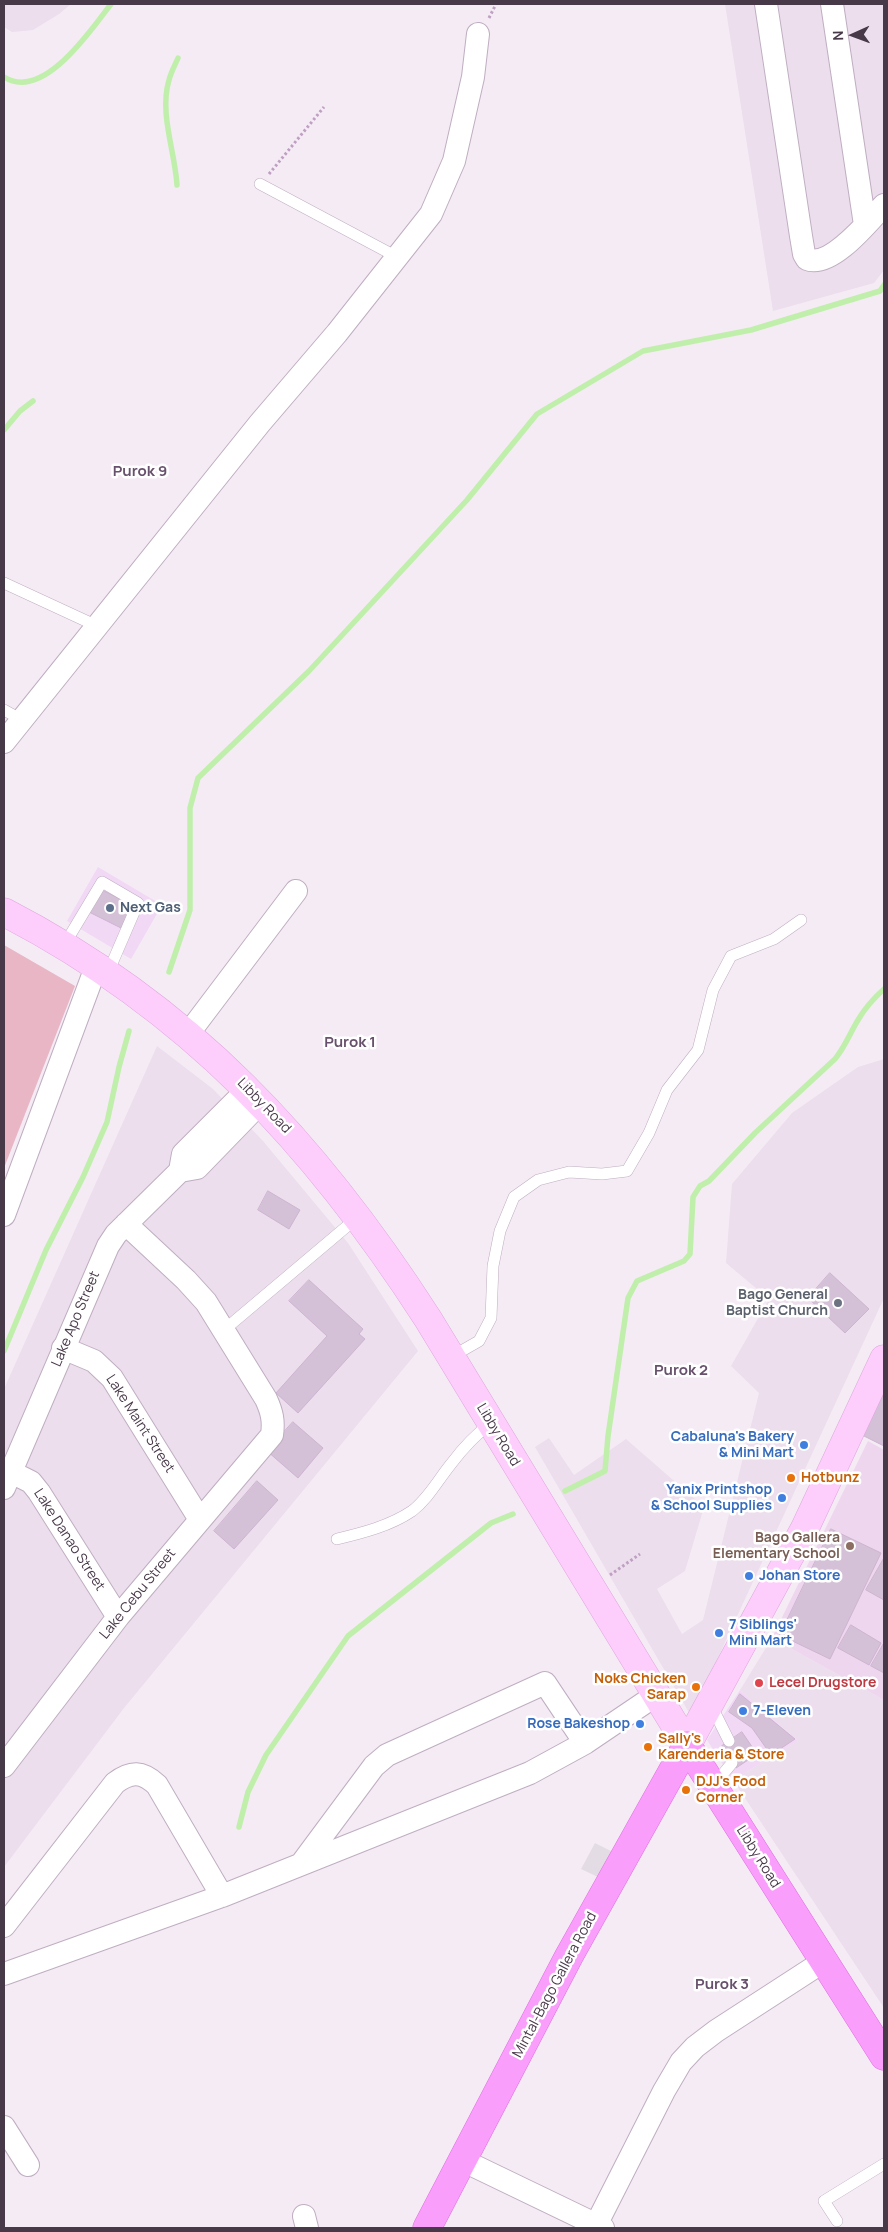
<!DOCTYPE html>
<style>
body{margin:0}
#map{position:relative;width:888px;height:2232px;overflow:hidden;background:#f5ebf5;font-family:Manrope,sans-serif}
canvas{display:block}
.frame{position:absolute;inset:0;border:5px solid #483949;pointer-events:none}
.north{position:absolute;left:828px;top:10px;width:50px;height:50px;-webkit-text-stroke:4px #fff;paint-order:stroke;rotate:268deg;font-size:14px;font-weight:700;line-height:20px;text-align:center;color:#483949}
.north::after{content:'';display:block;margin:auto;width:18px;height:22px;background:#483949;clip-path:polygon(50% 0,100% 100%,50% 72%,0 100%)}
</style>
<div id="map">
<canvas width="888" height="2232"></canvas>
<div class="frame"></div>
<div class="north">N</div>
</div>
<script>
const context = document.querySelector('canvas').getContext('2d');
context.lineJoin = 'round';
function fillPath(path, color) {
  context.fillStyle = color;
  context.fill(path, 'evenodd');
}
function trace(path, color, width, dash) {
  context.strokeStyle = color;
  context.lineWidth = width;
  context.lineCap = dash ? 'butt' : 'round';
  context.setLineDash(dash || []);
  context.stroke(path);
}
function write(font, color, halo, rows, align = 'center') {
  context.font = font + ' Manrope,sans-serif';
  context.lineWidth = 5;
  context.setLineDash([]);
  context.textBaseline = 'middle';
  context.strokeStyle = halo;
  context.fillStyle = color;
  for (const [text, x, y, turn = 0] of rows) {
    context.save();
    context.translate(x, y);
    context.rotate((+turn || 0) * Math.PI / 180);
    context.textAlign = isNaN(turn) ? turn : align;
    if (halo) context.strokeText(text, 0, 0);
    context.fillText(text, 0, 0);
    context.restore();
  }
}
fillPath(new Path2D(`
 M4 4H71L59 14 33 30 12 32 4 27Z
 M725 4H884V270L874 283 773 311Z
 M157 1046 213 1089 263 1141 348 1243 418 1351 124 1708 4 1867V1389Z
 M884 1059V1298L691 1716 535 1447 549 1438 574 1475 626 1439 704 1507 685 1571 657 1589 682 1634 703 1620 759 1393 731 1366 769 1299 726 1263 732 1184 792 1113 858 1067Z
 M772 1638 884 1700V2008L733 1780 798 1741 740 1690Z`), '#ecdeed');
fillPath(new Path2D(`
 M98 867 162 905 131 959 67 921Z
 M740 1690 798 1741 733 1780 707 1740Z`), '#f1d8f5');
fillPath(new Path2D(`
 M595 1843 613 1852 600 1878 581 1869Z`), '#e4dce5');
fillPath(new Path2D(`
 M868 1441 884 1450V1700L772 1638Z`), '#edd6ee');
fillPath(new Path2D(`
 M4 945 75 986 4 1168Z`), '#e8b6c4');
trace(new Path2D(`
 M4 77C43 102 91 30 111 4
 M177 185C175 151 159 113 169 80 171 72 175 65 178 58
 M4 430 20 411 33 401
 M169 972 190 910V808L198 778 309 671 467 500 537 414 643 351 751 330 880 291 884 285
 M4 1351 46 1250 83 1177 107 1122 119 1067 129 1031
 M565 1491 605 1471 608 1436 628 1298 637 1281 684 1261 690 1254 693 1197 700 1186 709 1181 755 1133 835 1059C845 1047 850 1033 858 1020 865 1008 874 998 884 989
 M239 1827 248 1792 266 1755 348 1636 491 1523 513 1514`), '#c0efab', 5.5);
const building = new Path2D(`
 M100 889 132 905 121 928 89 912Z
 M268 1191 300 1210 289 1229 258 1210Z
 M830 1273 869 1309 845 1333 808 1298Z
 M309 1280 363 1329 359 1334 365 1339 298 1413 276 1393 327 1336 289 1301Z
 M884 1387V1446L860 1434Z
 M293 1422 323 1448 298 1478 267 1451Z
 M257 1481 278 1500 234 1549 214 1531Z
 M831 1529 881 1553 830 1659 780 1635Z
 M884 1558V1600L866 1590Z
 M851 1625 881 1643 869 1665 838 1648Z
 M884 1643V1673L871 1666Z
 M740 1694 795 1739 771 1755 752 1728 729 1712Z
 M742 1732 757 1754 736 1768 722 1746Z`);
fillPath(building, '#d4c1d7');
trace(building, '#ceb4d1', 1);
const service = new Path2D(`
 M260 184 397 257
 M4 583 97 626
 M4 710 22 720
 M63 947 102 882 138 903 107 975
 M224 1330 358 1217
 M451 1357 479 1341 491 1318 493 1266 500 1231 514 1197 538 1180 569 1172 602 1174 627 1171 649 1133 667 1090 698 1050 713 990 731 956 774 939 801 920
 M337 1539C362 1533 390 1526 412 1511 428 1499 438 1480 451 1464 463 1448 475 1435 491 1423
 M711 1705 729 1741
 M713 1786 732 1763
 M837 2221 824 2201 884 2164`);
const minor = new Path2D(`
 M766 4 801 236 804 254 807 259C831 269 869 221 884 205
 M832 4 865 225
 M4 742 260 423 337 333 431 214 454 161 473 77 478 34
 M188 1034 296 891
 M180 1171 197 1168 261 1102
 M4 1215 96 967
 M63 1348 94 1361 112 1378 199 1518
 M11 1472 31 1482 39 1492 118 1617
 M4 1488 108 1246 116 1234 180 1171 183 1154 248 1089
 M4 1766 118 1617 272 1435C274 1421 272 1412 266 1399L206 1302 186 1280 126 1224
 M302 1863 374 1766 387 1755 545 1683 585 1743
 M4 1926 115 1783C131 1771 142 1771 157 1785L222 1896
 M4 1974 222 1896 530 1773 585 1743 656 1695
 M4 2127 28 2165
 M464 2161 603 2228
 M304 2216 307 2228
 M596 2225 664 2091 681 2062 695 2047 716 2031 824 1961`);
const secondary = new Path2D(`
 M4 912C190 1008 316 1145 428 1319L687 1745 805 1528 884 1359`);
const primary = new Path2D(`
 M427 2228 569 1956 687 1745 884 2056`);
trace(service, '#bfaec1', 12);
trace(minor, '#bfaec1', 24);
trace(secondary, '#dfa5de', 29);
trace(primary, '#de6ee1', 29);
trace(new Path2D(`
 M489 18 496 4
 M269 174 324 107
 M610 1575 640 1554`), '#bf9fc2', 3, [2.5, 2.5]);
trace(service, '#fff', 11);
trace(minor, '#fff', 22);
trace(secondary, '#fdcdfb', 28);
trace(primary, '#fa9efb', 28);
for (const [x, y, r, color] of [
 [110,908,5,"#5c6f8a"],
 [838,1303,5,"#6b7280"],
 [804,1445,5,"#3f7fe0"],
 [791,1478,5,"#e8710a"],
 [782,1498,5,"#3f7fe0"],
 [850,1546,5,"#8d6e63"],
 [749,1576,5,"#3f7fe0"],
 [719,1633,5,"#3f7fe0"],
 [759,1683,5,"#e0444e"],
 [696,1687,5,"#e8710a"],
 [743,1711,5,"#3f7fe0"],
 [640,1724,5,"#3f7fe0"],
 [648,1747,5,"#e8710a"],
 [686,1790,5,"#e8710a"]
]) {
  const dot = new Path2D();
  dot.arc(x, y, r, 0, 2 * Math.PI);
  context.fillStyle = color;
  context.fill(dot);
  trace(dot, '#fff', 2);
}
write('bold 14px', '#4e5e75', '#fff', [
 ["Next Gas",120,908]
], 'left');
write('14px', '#483949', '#fff', [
 ["Libby Road",264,1106,46],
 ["Lake Apo Street",76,1319,-67],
 ["Lake Maint Street",140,1424,57],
 ["Libby Road",498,1435,59],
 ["Lake Danao Street",69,1540,57],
 ["Lake Cebu Street",138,1594,-51],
 ["Libby Road",758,1857,58],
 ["Mintal-Bago Gallera Road",555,1985,-62]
]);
write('bold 14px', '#5b616d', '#fff', [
 ["Bago General",828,1295],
 ["Baptist Church",828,1311]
], 'right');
write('bold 14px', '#366cbe', '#fff', [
 ["Cabaluna's Bakery",794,1437],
 ["& Mini Mart",794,1453],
 ["Yanix Printshop",772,1490],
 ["& School Supplies",772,1506],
 ["Johan Store",759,1576,"left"],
 ["7 Siblings'",729,1625,"left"],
 ["Mini Mart",729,1641,"left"],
 ["7-Eleven",753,1711,"left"],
 ["Rose Bakeshop",630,1724]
], 'right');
write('bold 14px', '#c56008', '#fff', [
 ["Hotbunz",801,1478],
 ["Noks Chicken",686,1679,"right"],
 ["Sarap",686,1695,"right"],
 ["Sally's",658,1739],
 ["Karenderia & Store",658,1755],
 ["DJJ's Food",696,1782],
 ["Corner",696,1798]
], 'left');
write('bold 14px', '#785e54', '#fff', [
 ["Bago Gallera",840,1538],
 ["Elementary School",840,1554]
], 'right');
write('bold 14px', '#be3a42', '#fff', [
 ["Lecel Drugstore",769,1683]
], 'left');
write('bold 15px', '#68516c', '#fff', [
 ["Purok 9",140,472],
 ["Purok 1",350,1043],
 ["Purok 2",681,1371],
 ["Purok 3",722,1985]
]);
</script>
